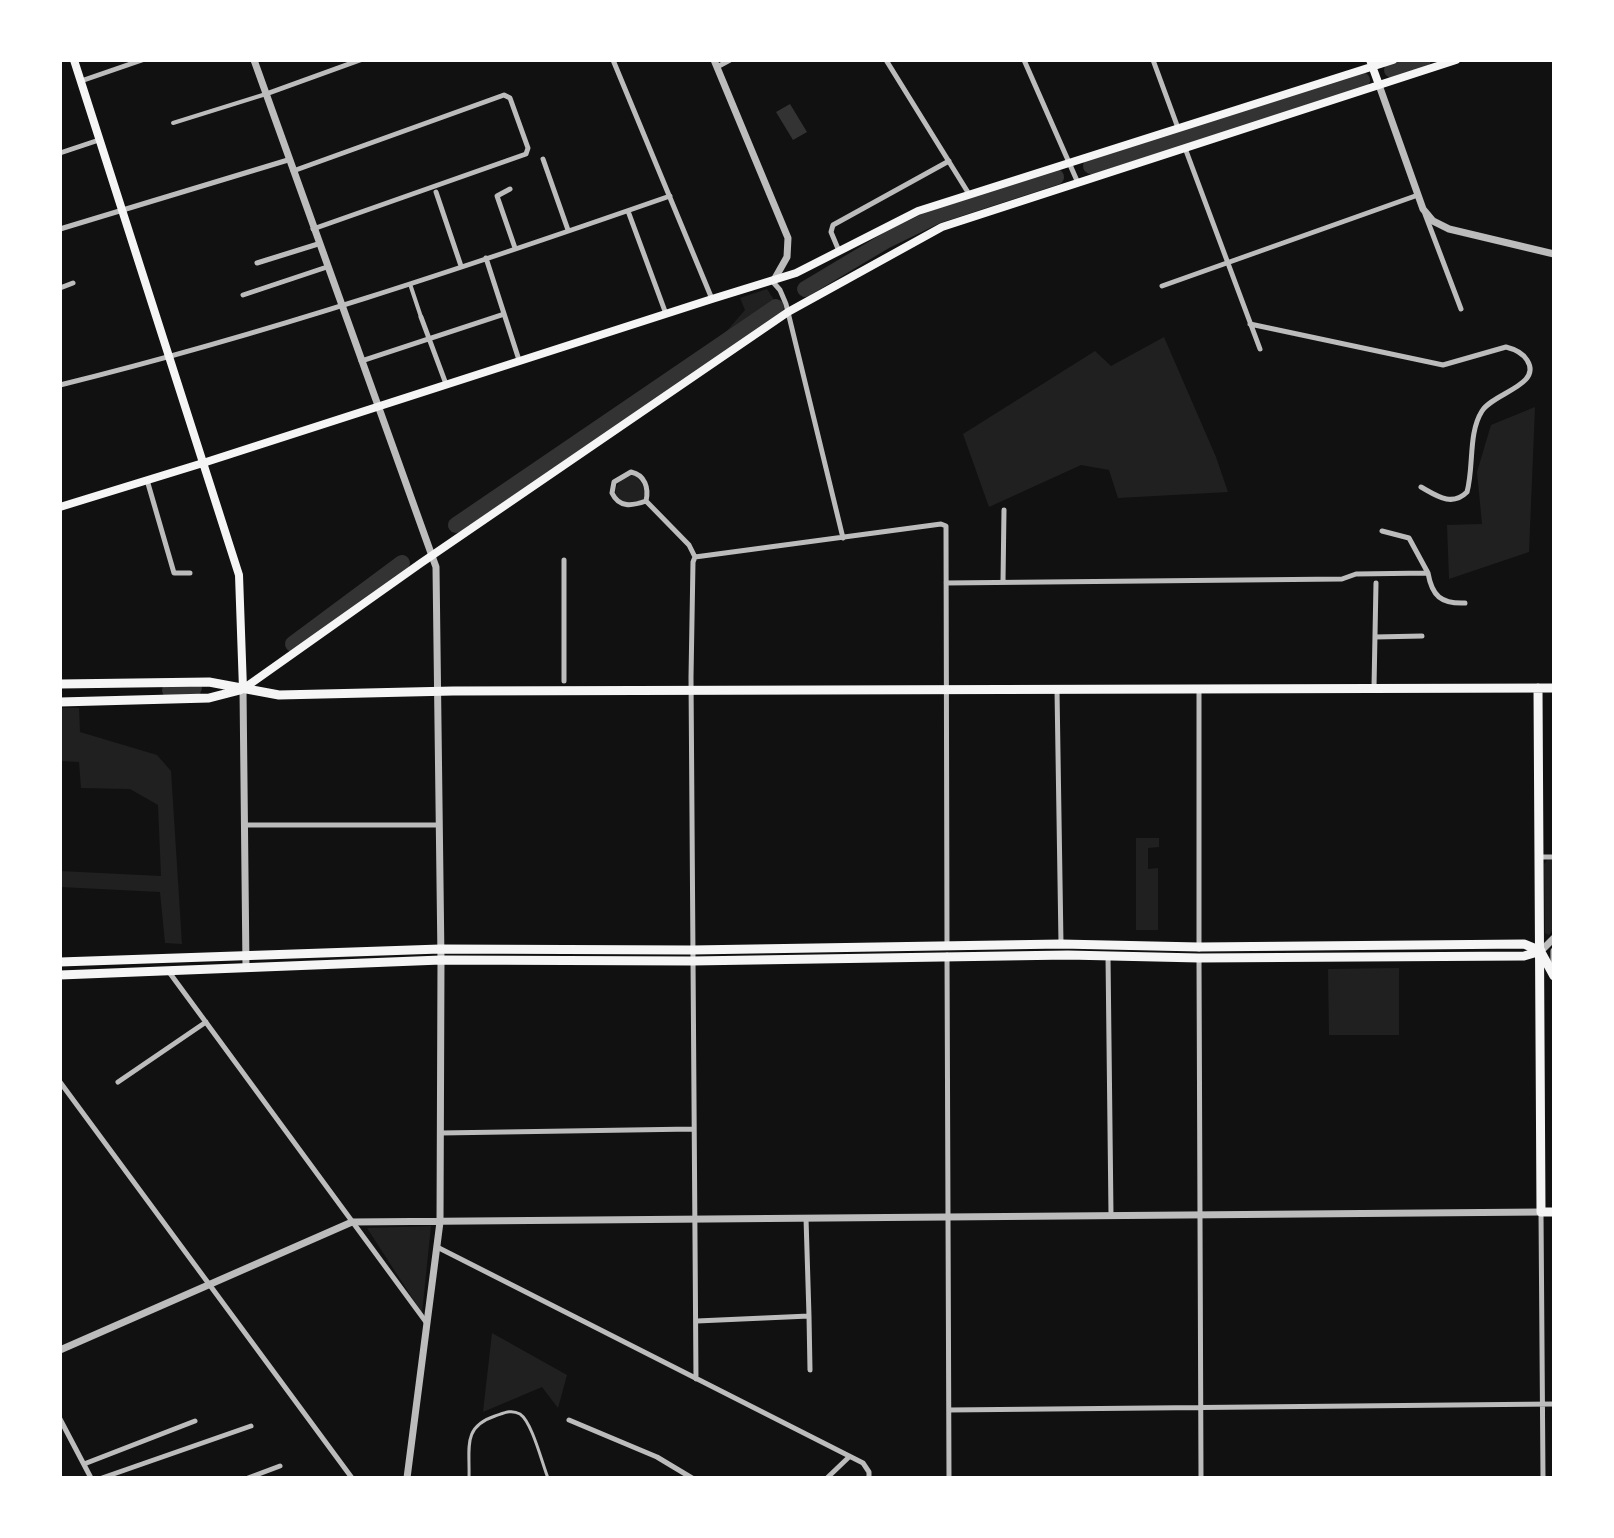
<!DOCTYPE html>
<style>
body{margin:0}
#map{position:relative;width:1614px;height:1538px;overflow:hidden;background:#111;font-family:"DejaVu Sans",sans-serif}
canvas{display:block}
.frame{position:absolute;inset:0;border:62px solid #fff;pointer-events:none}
</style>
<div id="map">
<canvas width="1614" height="1538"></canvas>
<div class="frame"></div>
</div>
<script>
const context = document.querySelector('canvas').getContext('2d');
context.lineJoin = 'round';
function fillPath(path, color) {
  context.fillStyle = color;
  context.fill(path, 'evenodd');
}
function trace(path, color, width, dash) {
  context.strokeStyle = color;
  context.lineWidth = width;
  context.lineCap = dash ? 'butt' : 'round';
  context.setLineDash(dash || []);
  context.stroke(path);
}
fillPath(new Path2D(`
 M767 289 774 300 725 333 745 310 740 298Z
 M1164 337 1216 457 1228 492 1118 498 1109 470 1081 465 989 507 963 434 1095 351 1111 366Z
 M1535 407 1529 552 1449 579 1447 525 1482 524 1477 472 1491 425Z
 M628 475H635C642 483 647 489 643 500 619 509 603 491 628 475Z
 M60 708H79L80 732 157 755 171 771 182 944 165 943 160 892 60 887V871L161 876 158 805 130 789 81 788 79 762 60 761Z
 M1136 838H1159V847L1148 848V869L1158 868V930H1136Z
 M1547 860H1554V929L1549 935 1545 933 1544 864Z
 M1399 968V1035H1329L1328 969Z
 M431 1226 422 1313 367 1228Z
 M492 1333 567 1375 558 1408 542 1387 483 1412Z`), '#202020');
fillPath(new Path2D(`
 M790 104 807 132 793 140 776 112Z`), '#333');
trace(new Path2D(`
 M1392 70 1423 60
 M1091 166 1362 80
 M805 289 887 240 936 216 1056 177
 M456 525 776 307
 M293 644 402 563
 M170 690 194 688`), '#333', 16);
trace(new Path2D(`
 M469 1478C470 1448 462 1427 495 1416 504 1413 511 1409 520 1414 532 1422 542 1463 548 1478`), '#bcbcbc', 3);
trace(new Path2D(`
 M173 123 266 94
 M410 284 421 317`), '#bcbcbc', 4);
trace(new Path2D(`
 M613 60 712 299
 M886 60 969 194
 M1024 60 1078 183
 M1153 60 1178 128
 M717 67 730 60
 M81 81 142 60
 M266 94 360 60
 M1185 148 1260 349
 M60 153 99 140
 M543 159 568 230
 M293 171 504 95 510 98 528 148 526 154 313 229
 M510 189 497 196 515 248
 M436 192 461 266
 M628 211 666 314
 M1425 214 1461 309
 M60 229 288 160
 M839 251 831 232 833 225 949 161
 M486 258 519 360
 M257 263 318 244
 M773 282 780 290 786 304 843 538
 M1162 286 1418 195
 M60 288 73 283
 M243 295 327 267
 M421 317 446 384
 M1250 324 1443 365 1506 347C1514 349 1522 352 1527 360 1543 385 1493 393 1482 411 1468 433 1474 467 1467 492 1452 507 1437 496 1421 487
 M361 361 504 314
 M60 385C267 334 469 266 670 196
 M147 480 174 573H190
 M646 501C632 506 619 508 612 493L614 482 631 472C645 475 649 488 646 501L689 545 695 557
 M1382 531 1409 538 1428 573
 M695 557 941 524 946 526 947 945
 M695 557 693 562 691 677 696 1379
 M1003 582 1004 510
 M946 583 1342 579 1356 574 1428 573C1432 596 1441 604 1465 603
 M1375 637 1422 636
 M564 681V560
 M1374 687 1376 583
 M1057 690 1061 944
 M245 825H439
 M1540 857H1554
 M1199 949V688
 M947 955 949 1478
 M1108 956 1111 1215
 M1199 959 1201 1478
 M169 972 426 1322
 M60 1082 352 1478
 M118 1082 206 1022
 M441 1133 693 1129
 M1541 1213 1543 1478
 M437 1247 863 1463 869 1472V1478
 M809 1316 810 1370
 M697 1321 809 1316 806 1218
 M949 1410 1554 1404
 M60 1419 91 1478
 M569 1420 657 1457 692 1478
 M84 1464 195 1421
 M102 1478 251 1426
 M248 1478 280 1466
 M827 1478 849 1457`), '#bcbcbc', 5);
trace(new Path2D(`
 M254 60 436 567 441 960 440 1222 407 1478
 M714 60 788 238 787 257 774 280
 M1379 85 1423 209 1433 221 1449 229 1554 254
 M243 689 246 968
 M1541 951 1554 938
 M1554 973V951
 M60 1350 352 1222 1541 1212`), '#bcbcbc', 7);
trace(new Path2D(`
 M74 60 239 575 243 689
 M1370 60 1379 85
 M60 507 203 463 712 299 796 273 918 211 1393 60
 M243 689 421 563 788 312 942 227 1456 60`), '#f5f5f5', 8);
trace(new Path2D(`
 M60 684 209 682 279 695 453 691 1554 688
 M1538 688 1541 1212H1554
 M60 702 209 698 240 690
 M1542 954 1554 976
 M60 962 440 949 692 950 1061 944 1199 947 1524 944 1541 951
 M60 975 441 960 692 961 1068 955 1199 958 1524 956 1541 951`), '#f5f5f5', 9);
</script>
